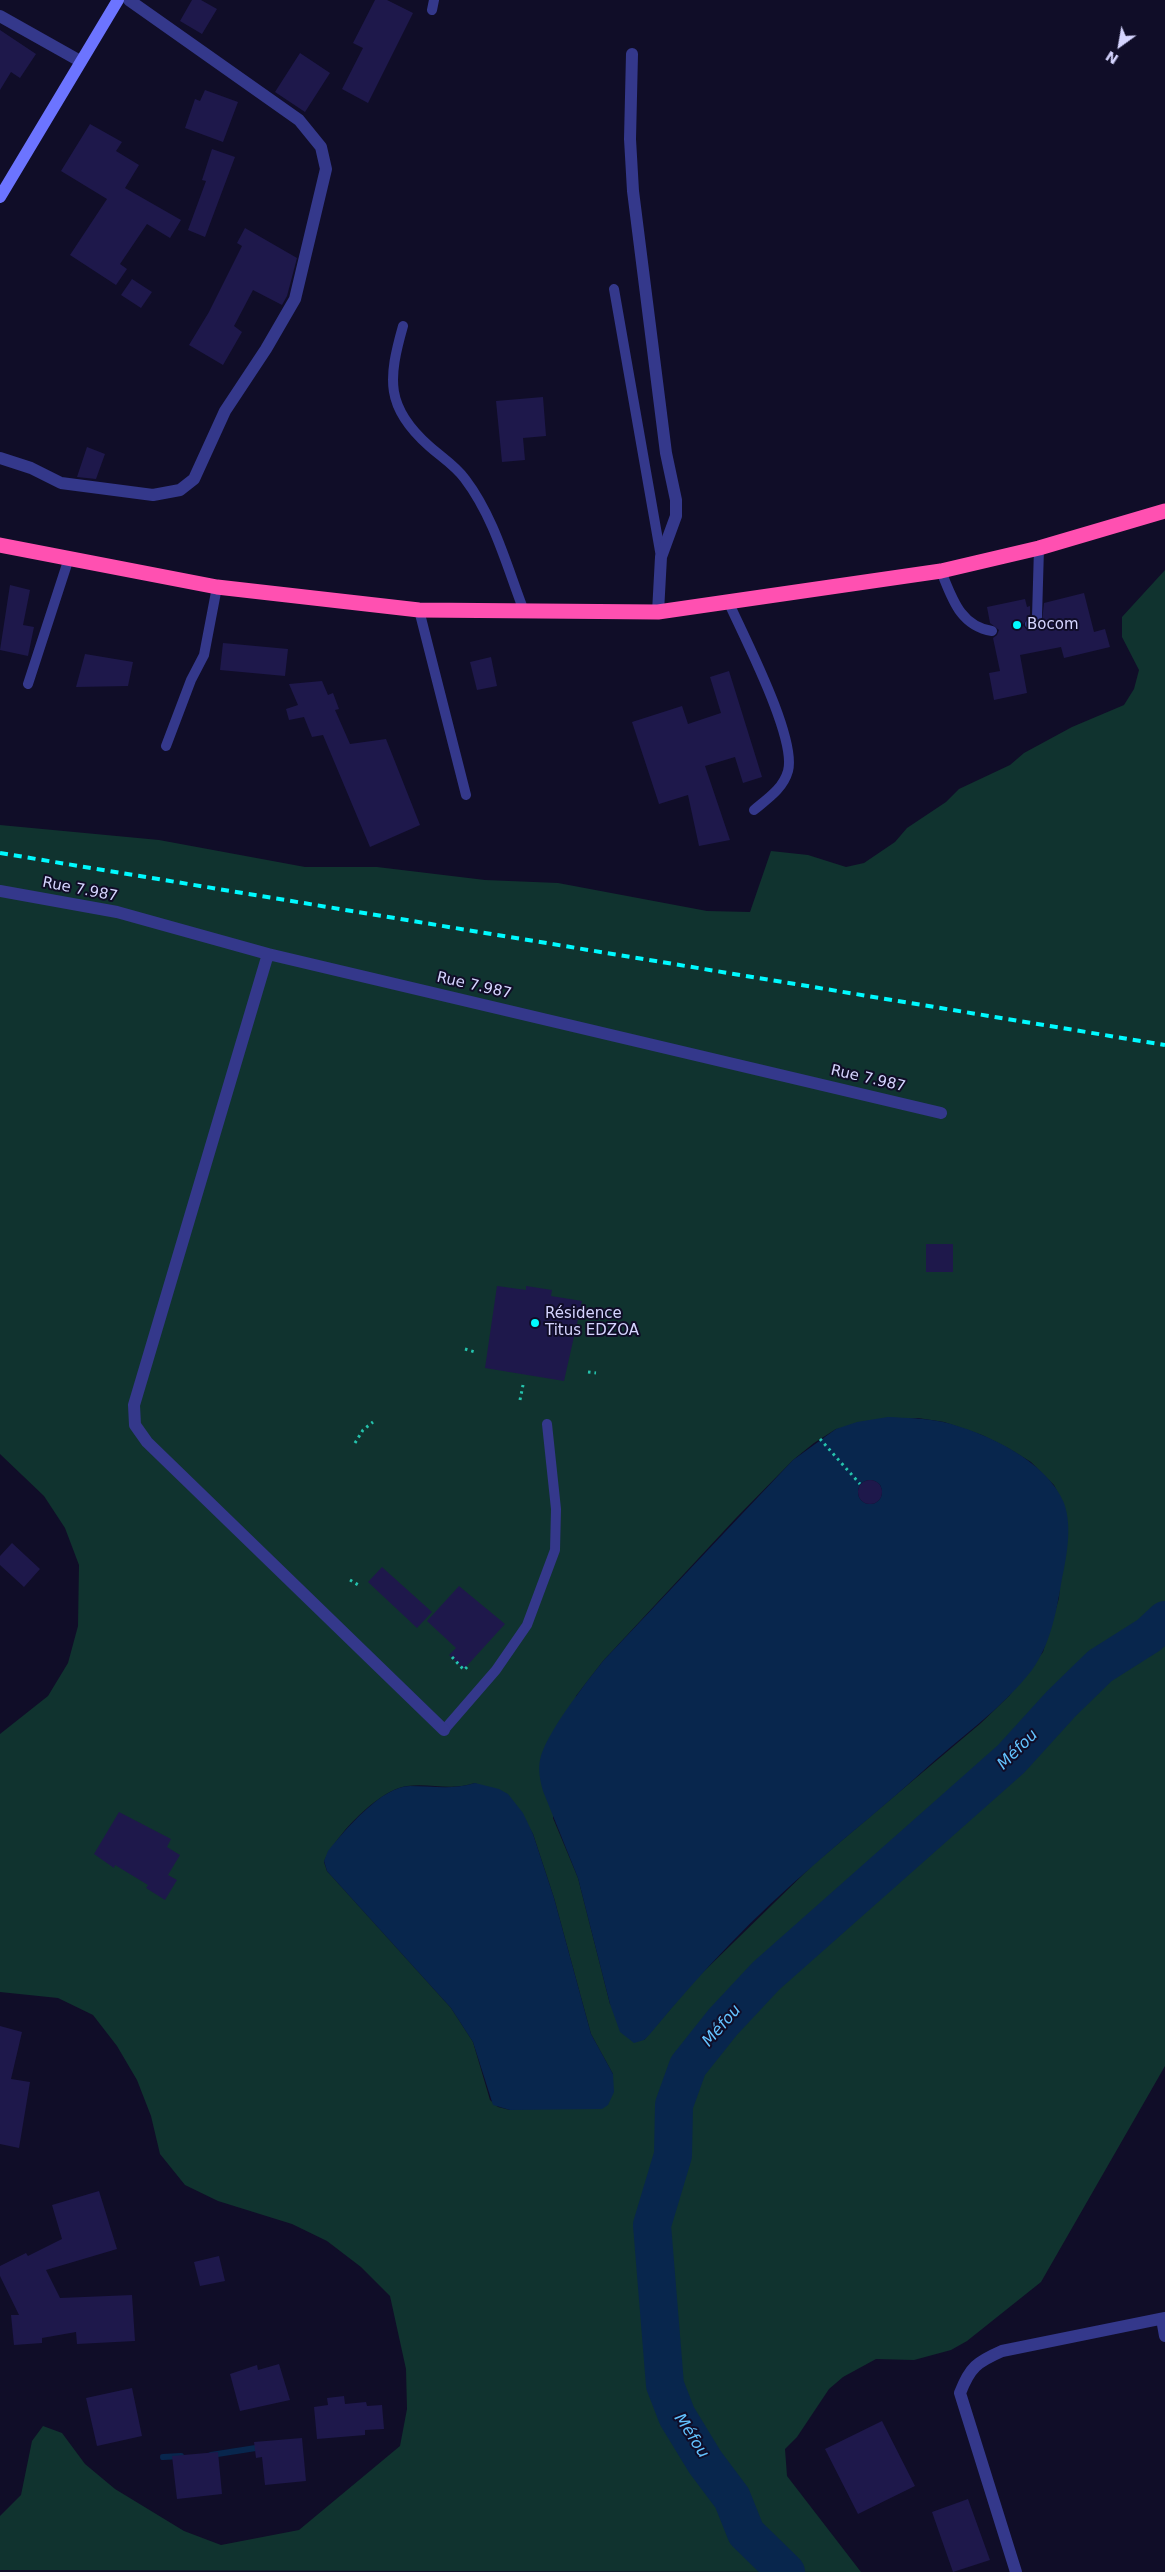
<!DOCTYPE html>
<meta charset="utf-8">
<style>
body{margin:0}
#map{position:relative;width:1165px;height:2572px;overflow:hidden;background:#100d28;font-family:"DejaVu Sans",sans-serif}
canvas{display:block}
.north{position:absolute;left:1095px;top:20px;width:50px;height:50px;-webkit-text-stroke:4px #100d28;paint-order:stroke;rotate:212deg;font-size:14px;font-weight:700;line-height:20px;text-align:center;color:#d6d5ff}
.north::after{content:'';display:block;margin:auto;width:18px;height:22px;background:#d6d5ff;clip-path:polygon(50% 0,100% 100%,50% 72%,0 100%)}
</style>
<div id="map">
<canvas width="1165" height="2572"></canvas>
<div class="north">N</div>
</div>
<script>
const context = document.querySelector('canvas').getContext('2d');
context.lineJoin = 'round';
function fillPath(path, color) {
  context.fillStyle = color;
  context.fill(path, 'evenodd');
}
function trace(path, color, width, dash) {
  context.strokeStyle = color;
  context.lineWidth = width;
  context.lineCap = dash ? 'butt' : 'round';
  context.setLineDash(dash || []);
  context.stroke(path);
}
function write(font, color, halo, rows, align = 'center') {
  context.font = font + ' "DejaVu Sans",sans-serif';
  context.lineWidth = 4;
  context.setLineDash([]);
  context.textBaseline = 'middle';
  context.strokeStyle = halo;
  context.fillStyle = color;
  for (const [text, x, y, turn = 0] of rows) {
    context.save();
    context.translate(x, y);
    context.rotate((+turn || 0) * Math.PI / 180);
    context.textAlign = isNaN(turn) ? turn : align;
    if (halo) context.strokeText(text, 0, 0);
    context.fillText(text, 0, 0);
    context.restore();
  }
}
fillPath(new Path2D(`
 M1165 570V2066L1041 2282 967 2341 951 2350 914 2360 876 2359 843 2377 829 2389 797 2437 785 2449 787 2476 861 2572 0 2570V2516L21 2495 32 2441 43 2426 62 2433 85 2464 115 2489 184 2531 221 2545 299 2530 400 2446 407 2409 406 2369 390 2296 361 2267 327 2241 292 2224 218 2201 185 2185 160 2154 151 2116 137 2080 117 2046 93 2015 58 1998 0 1992V1734L48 1696 68 1663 78 1626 79 1565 65 1528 44 1496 0 1454V825L159 840 305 867H377L485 880 558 883 707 911 750 912 771 851 808 855 846 867 864 863 895 842 907 828 946 802 959 789 1010 765 1024 753 1072 727 1124 705 1134 689 1139 670 1122 637V617ZM918 1418 944 1422 982 1435 1008 1448 1031 1462 1054 1485 1064 1505 1059 1598 1043 1652 1009 1696 981 1723 814 1864 695 1980 644 2040 610 2004 578 1878 553 1818 576 1696 603 1661 736 1518 793 1460 814 1443 836 1429ZM475 1783 516 1805 533 1834 554 1898 591 2034 613 2074 510 2110 498 2107 490 2100 473 2042 451 2008 327 1871 324 1862C335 1836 378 1790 407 1786 431 1783 450 1791 475 1783Z`), '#10332f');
fillPath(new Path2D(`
 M888 1417C907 1418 925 1418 943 1422 985 1432 1047 1461 1064 1503 1073 1528 1066 1559 1061 1584 1056 1614 1050 1645 1032 1670 1001 1710 959 1738 922 1772 887 1804 850 1833 815 1864 755 1915 700 1973 650 2034L644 2040 634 2043 620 2032 610 2004 578 1878 543 1791C540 1780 538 1770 540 1760 545 1734 586 1683 603 1661L793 1460 836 1429 857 1422Z
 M475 1783 499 1789 508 1794 523 1813 533 1834 554 1898 591 2034 613 2074 614 2092 608 2105 602 2109 510 2110 493 2105 473 2042 451 2008 327 1871 324 1861 328 1851C345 1830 382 1786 410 1786 433 1786 453 1790 475 1783Z`), '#08264d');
fillPath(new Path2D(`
 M858 1492a12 12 0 1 1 24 0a12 12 0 1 1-24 0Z`), '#100d28');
trace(new Path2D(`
 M211 2455 262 2447
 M163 2457 181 2456`), '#08264d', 6);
trace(new Path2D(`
 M786 2572 746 2533 732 2498 705 2462 677 2416 665 2385 652 2225 673 2155 674 2105 688 2066 723 2022 766 1976 1011 1759 1061 1704 1100 1666 1149 1635 1165 1620`), '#08264d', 38);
fillPath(new Path2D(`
 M192 0H201L217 9 202 34 180 21Z
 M375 0H387L413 13 368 103 342 89 363 48 353 43Z
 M0 30 36 54 20 78 11 72 0 90Z
 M300 53 330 73 305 112 275 92Z
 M205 90 238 102 223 142 185 128 195 99 200 101Z
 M90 124 122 142 116 151 139 165 125 188 181 220 170 238 147 224 120 264 127 269 116 285 70 255 107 199 61 171Z
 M212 149 235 157 205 237 188 230 206 181 202 180Z
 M245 228 297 258 287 296 282 305 253 290 234 326 242 332 223 365 189 345 209 312 242 246 237 243Z
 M132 279 152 292 141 308 121 295Z
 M543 397 546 436 523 438 525 460 502 462 496 401Z
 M87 447 105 454 96 479 77 477Z
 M10 585 30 590 23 625 34 627 28 656 0 650Z
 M1084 593 1094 632 1105 629 1110 647 1064 658 1061 647 1020 655 1027 693 994 700 989 673 1000 671 993 638 997 635 999 630 990 623 987 607 1025 599 1027 607 1030 606V614L1023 625 1026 629 1031 631 1042 621 1044 603Z
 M223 643 288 649 285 676 220 670Z
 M85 654 133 662 128 686 76 687Z
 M491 657 497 686 477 690 470 662Z
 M729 671 762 777 743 783 735 757 705 766 730 840 699 846 688 795 659 804 632 722 682 706 688 724 721 713 710 677Z
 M322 681 328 695 333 693 339 709 335 710 350 744 386 739 420 825 370 847 323 735 312 737 304 717 289 720 286 709 298 705 289 684Z
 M926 1244H953V1272H926Z
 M497 1286 526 1290V1286L552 1290 551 1296 582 1301 564 1381 485 1368Z
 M858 1492a12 12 0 1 1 24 0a12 12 0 1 1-24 0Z
 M12 1543 40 1569 24 1587 0 1565V1556Z
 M382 1567 432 1612 417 1628 368 1582Z
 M459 1586 505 1624 464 1669 449 1655 456 1648 427 1621Z
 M119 1812 171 1839 167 1847 180 1855 168 1875 177 1880 165 1900 146 1888 148 1885 115 1865 114 1868 94 1854Z
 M0 2026 22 2032 11 2079 30 2082 19 2148 0 2144Z
 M99 2191 117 2249 46 2270 60 2298 132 2295 135 2341 77 2344 76 2332 42 2338V2343L14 2345 11 2315H19L0 2276V2266L26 2253 28 2256 62 2239 52 2205Z
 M219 2256 225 2281 200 2286 194 2262Z
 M279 2364 290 2400 240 2411 230 2374 257 2365 258 2370Z
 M132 2388 142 2436 97 2446 86 2398Z
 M344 2396 345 2404 366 2402 367 2406 382 2405 384 2429 365 2430V2435L317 2439 314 2407 328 2405 327 2398Z
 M882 2421 915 2486 858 2514 825 2449Z
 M302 2438 306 2481 265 2485 262 2457 256 2458 254 2442Z
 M218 2452 222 2494 177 2499 172 2456Z
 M968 2499 990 2560 953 2572 932 2512Z`), '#1e184b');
trace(new Path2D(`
 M465 1349 475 1352
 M588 1372 596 1373
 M520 1400 523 1385
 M820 1439 860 1484
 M355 1443 363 1430 373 1422
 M350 1580 360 1586
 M452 1657 464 1670 467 1667`), '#25c3ad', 3, [2.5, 4]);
trace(new Path2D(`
 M432 10 434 0
 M614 289 661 557
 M403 326C388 379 385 407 429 446 440 456 456 466 465 479 494 517 507 567 524 611
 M941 571C952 598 960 626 992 631
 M728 601C743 635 797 738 788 771 783 789 767 799 754 810
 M419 610 466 795
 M1030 624 1037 617 1039 548
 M28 684 69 558
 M166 746 191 680 204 655 217 587
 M444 1730 496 1670 527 1625 555 1550 556 1509 547 1424`), '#34388b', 10);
trace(new Path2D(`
 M0 16 80 61
 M632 54 630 139 633 191 666 453 676 500V516L661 557 658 612
 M0 458 31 468 61 483 153 495 180 490 194 479 225 411 266 349 295 299 326 169 321 147 299 120 129 0
 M0 891 117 912 268 954 941 1113
 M268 954 134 1405 135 1425 147 1442 444 1730
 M1162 2319 1165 2336
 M1016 2572 960 2393C970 2367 977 2362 1002 2351L1165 2318`), '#34388b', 12);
trace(new Path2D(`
 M0 197 118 0`), '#6c74ff', 12);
trace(new Path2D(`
 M0 545 217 587 419 610 658 612 941 571 1039 548 1165 511`), '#ff50b1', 15);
trace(new Path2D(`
 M0 853 1165 1045`), '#01faff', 4, [8, 6]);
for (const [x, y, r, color] of [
 [1017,625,5,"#01faff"],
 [535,1323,5,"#01faff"]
]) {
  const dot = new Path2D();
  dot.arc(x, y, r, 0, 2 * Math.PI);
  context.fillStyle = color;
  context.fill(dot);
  trace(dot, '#100d28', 2);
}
write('15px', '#d6d5ff', '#100d28', [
 ["Bocom",1027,625],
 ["Résidence",545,1314],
 ["Titus EDZOA",545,1331]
], 'left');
write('15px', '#d6d5ff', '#100d28', [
 ["Rue 7.987",80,890,11],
 ["Rue 7.987",474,986,13],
 ["Rue 7.987",868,1079,13]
]);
write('italic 16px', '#63c3ff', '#100d28', [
 ["Méfou",1018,1750,-45],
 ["Méfou",722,2026,-49],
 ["Méfou",691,2436,57]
]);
</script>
